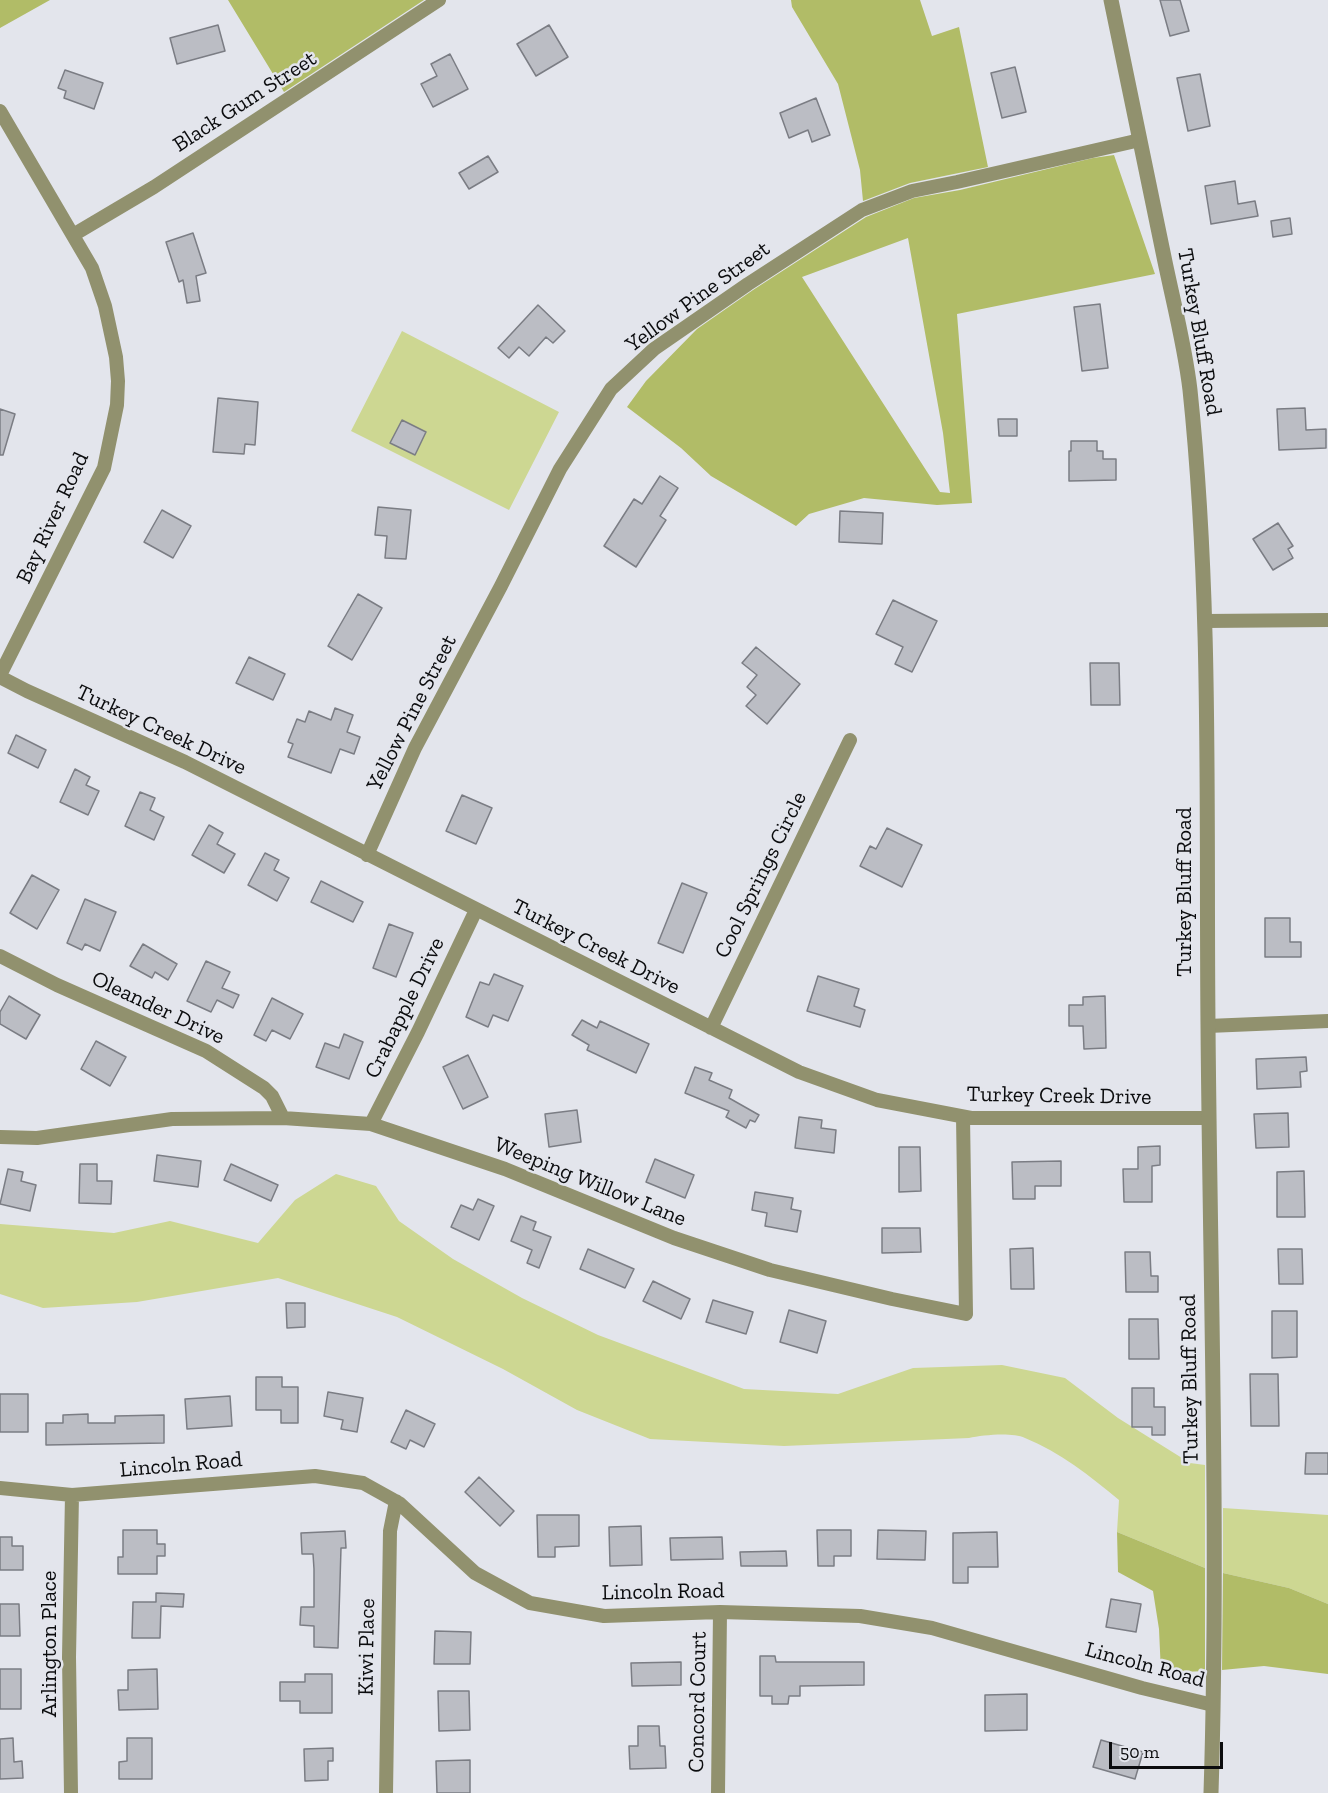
<!DOCTYPE html>
<style>
body{margin:0}
#map{position:relative;width:1328px;height:1793px;overflow:hidden;background:#e3e5ec;font-family:"Zilla Slab",serif}
canvas{display:block}
.scale{position:absolute;left:1109px;top:1742px;width:114px;height:27px;box-sizing:border-box;border:3px solid #0b0c0e;border-top:0;padding-left:8px;font-size:18px;line-height:21px;white-space:nowrap;color:#0b0c0e;-webkit-text-stroke:4px #e3e5ec;paint-order:stroke}
</style>
<div id="map">
<canvas width="1328" height="1793"></canvas>
<div class="scale">50 m</div>
</div>
<script>
const context = document.querySelector('canvas').getContext('2d');
context.lineJoin = 'round';
function fillPath(path, color) {
  context.fillStyle = color;
  context.fill(path, 'evenodd');
}
function trace(path, color, width, dash) {
  context.strokeStyle = color;
  context.lineWidth = width;
  context.lineCap = dash ? 'butt' : 'round';
  context.setLineDash(dash || []);
  context.stroke(path);
}
function write(font, color, halo, rows, align = 'center') {
  context.font = font + ' "Zilla Slab",serif';
  context.lineWidth = 5;
  context.setLineDash([]);
  context.textBaseline = 'middle';
  context.strokeStyle = halo;
  context.fillStyle = color;
  for (const [text, x, y, turn = 0] of rows) {
    context.save();
    context.translate(x, y);
    context.rotate((+turn || 0) * Math.PI / 180);
    context.textAlign = isNaN(turn) ? turn : align;
    if (halo) context.strokeText(text, 0, 0);
    context.fillText(text, 0, 0);
    context.restore();
  }
}
fillPath(new Path2D(`
 M402 331 559 412 509 510 351 431Z
 M336 1174 376 1186 399 1221 453 1259 522 1298 598 1335 744 1389 838 1394 913 1368 1002 1365 1065 1378 1118 1418 1190 1463 1205 1465V1568L1117 1532 1119 1500C1090 1476 1060 1452 1025 1438 1012 1432 983 1435 969 1438L784 1446 650 1439 577 1410 503 1369 397 1317 278 1278 137 1302 43 1308 0 1294V1224L114 1233 170 1221 258 1243 295 1200Z
 M1223 1508 1328 1515V1604L1289 1588 1223 1573Z`), '#cdd792');
fillPath(new Path2D(`
 M0 0H50L0 28Z
 M228 0H424L284 92Z
 M791 0H920L932 36 959 27 988 167 910 183 863 201 860 170 838 84 792 7Z
 M1114 155 1155 274 957 314 972 503 937 505 864 498 809 514 796 526 711 476 681 448 627 407 646 381 697 329 753 290 866 217 914 198 960 190 1093 158ZM908 238 943 433 950 493 940 492 802 277Z
 M1117 1532 1205 1568V1671L1161 1673 1159 1629 1153 1591 1118 1572Z
 M1223 1573 1289 1588 1328 1604V1674L1264 1666 1222 1670Z`), '#b1bc67');
const building = new Path2D(`
 M1160 0H1180L1189 31 1170 36Z
 M218 25 225 51 177 64 170 38Z
 M549 25 568 57 536 76 517 44Z
 M450 54 468 89 433 107 421 84 437 76 431 64Z
 M1015 67 1026 112 1002 118 991 73Z
 M65 70 103 83 94 109 64 98 66 91 58 88Z
 M1200 74 1210 126 1188 131 1177 78Z
 M816 98 830 135 812 142 808 130 789 138 780 113Z
 M488 156 498 172 469 189 459 173Z
 M1235 181 1238 204 1255 201 1258 216 1211 224 1205 186Z
 M1290 218 1292 234 1273 237 1271 221Z
 M193 233 206 273 196 276 200 301 187 303 183 280 179 282 166 242Z
 M1100 304 1108 368 1082 371 1074 307Z
 M538 305 565 331 553 343 546 337 529 356 519 347 509 358 498 348Z
 M218 398 258 402 255 445 245 444 244 454 213 452Z
 M1305 408 1306 430 1326 429V448L1279 450 1277 409Z
 M0 409 15 414 3 455H0Z
 M998 419H1017V436H999Z
 M402 420 426 432 415 455 390 443Z
 M1071 441H1097V451H1103V459H1116V480L1069 481V451H1071Z
 M660 476 678 488 660 516 666 520 636 567 604 546 634 499 642 504Z
 M378 507 411 510 406 559 385 558 387 536 375 535Z
 M162 510 191 526 173 558 144 542Z
 M840 511 883 513 882 544 839 542Z
 M1278 523 1293 546 1288 549 1293 558 1273 570 1253 539Z
 M358 594 382 608 352 660 328 646Z
 M893 600 937 621 912 672 895 664 903 647 876 634Z
 M756 647 800 684 767 724 746 706 756 695 747 687 757 675 742 663Z
 M249 657 285 674 273 700 236 683Z
 M1090 663H1119L1120 705H1091Z
 M335 708 353 715 347 732 360 737 354 754 340 749 331 773 288 757 293 744 288 742 297 719 305 722 309 711 331 720Z
 M16 735 46 750 38 768 8 753Z
 M75 769 90 777 86 785 99 791 88 815 60 802Z
 M140 792 155 798 150 810 164 817 154 840 125 826Z
 M462 795 492 808 476 844 446 831Z
 M209 825 223 833 217 844 235 854 224 873 192 855Z
 M887 828 922 845 902 887 860 866 870 846 876 849Z
 M265 853 279 860 274 870 289 878 277 901 248 885Z
 M32 875 59 890 37 929 10 913Z
 M321 881 363 902 353 922 311 902Z
 M682 883 707 893 683 953 658 943Z
 M85 899 116 912 100 951 85 944 82 950 67 943Z
 M1265 918H1290V942H1301V957H1265Z
 M389 924 413 933 396 977 373 968Z
 M143 944 177 964 168 980 155 972 152 978 130 966Z
 M206 961 230 972 222 988 239 995 233 1008 217 1000 211 1012 187 1001Z
 M494 974 523 986 508 1021 493 1015 488 1027 466 1017 480 982 489 985Z
 M818 976 859 989 854 1006 865 1010 860 1027 807 1011Z
 M9 996 40 1015 26 1039 0 1024V1012Z
 M1105 996 1106 1048 1084 1049 1083 1026H1069V1005H1083V997Z
 M272 998 303 1014 290 1039 272 1030 266 1041 254 1035Z
 M582 1020 597 1028 600 1021 649 1044 636 1073 587 1050 589 1045 572 1035Z
 M344 1034 363 1042 349 1079 316 1067 325 1043 339 1048Z
 M96 1041 126 1057 110 1086 81 1069Z
 M468 1055 488 1097 463 1109 443 1067Z
 M1306 1057 1307 1071 1300 1072 1301 1087 1257 1089 1256 1059Z
 M695 1067 712 1073 709 1080 732 1090 729 1098 759 1115 755 1122 750 1120 746 1128 726 1117 729 1111 685 1093Z
 M577 1110 581 1142 549 1147 545 1114Z
 M1288 1113 1289 1147 1256 1148 1254 1114Z
 M799 1117 822 1120 821 1128 836 1130 834 1153 795 1148Z
 M1160 1146V1165L1152 1166V1202H1124L1123 1169H1138V1147Z
 M899 1147H920L921 1191 899 1192Z
 M157 1155 201 1161 198 1187 154 1181Z
 M655 1159 694 1175 685 1198 646 1182Z
 M1061 1161V1186H1035V1199H1013L1012 1162Z
 M80 1164H97V1181H112L111 1204 79 1203Z
 M231 1164 278 1185 271 1201 224 1180Z
 M8 1169 23 1172 21 1181 36 1185 30 1211 0 1204Z
 M1304 1171 1305 1217H1277V1172Z
 M755 1192 793 1198 791 1209 801 1211 797 1232 765 1226 767 1213 752 1210Z
 M478 1199 494 1206 479 1240 451 1227 461 1205 473 1210Z
 M521 1216 536 1222 533 1230 551 1237 539 1268 527 1263 532 1250 511 1241Z
 M882 1228H920L921 1252 882 1253Z
 M1033 1248 1034 1289H1011L1010 1249Z
 M588 1249 634 1269 625 1288 580 1269Z
 M1278 1249H1302L1303 1284H1279Z
 M1125 1252H1150L1151 1276H1158V1292H1126Z
 M653 1281 690 1299 681 1319 643 1301Z
 M713 1300 753 1312 746 1334 706 1322Z
 M286 1303H305V1327L287 1328Z
 M789 1310 826 1321 817 1353 780 1342Z
 M1272 1311H1297V1357L1272 1358Z
 M1129 1319H1158L1159 1359H1129Z
 M1250 1374H1278L1279 1426H1251Z
 M256 1377H282V1387H298V1423H281V1410H256Z
 M1132 1388H1154V1407H1165V1435H1152V1427H1132Z
 M328 1392 363 1398 357 1432 341 1429 343 1420 324 1416Z
 M0 1394H28V1432H0Z
 M230 1396 232 1426 187 1429 185 1399Z
 M406 1410 435 1424 424 1447 410 1440 406 1449 391 1442Z
 M88 1414V1423H115V1416L164 1415V1443L46 1445V1423H63V1415Z
 M1306 1453H1328V1474H1305Z
 M479 1477 514 1511 500 1526 465 1492Z
 M537 1515H579V1546L555 1547V1557H538Z
 M641 1526 642 1565 610 1566 609 1527Z
 M123 1530H157V1544H165V1556H157V1574H118V1557H123Z
 M817 1530H851V1556H834V1566H818Z
 M878 1530 926 1531 925 1560 877 1559Z
 M345 1531 346 1548H341L338 1648 314 1647V1626L300 1625 301 1607H314V1569L313 1554H302L301 1533Z
 M997 1532 998 1567H968V1583H953V1533Z
 M0 1537H12V1546H23V1570H0Z
 M722 1537 723 1559 671 1560 670 1538Z
 M786 1551 787 1566H741L740 1552Z
 M156 1593 184 1594 183 1607 161 1606 160 1638H132L133 1602H156Z
 M1111 1599 1141 1604 1136 1632 1106 1627Z
 M0 1604H19L20 1636H0Z
 M435 1631 471 1632 470 1664H434Z
 M760 1656H775L776 1662H864V1685L800 1686V1696H789L788 1704H772V1696H760Z
 M681 1662V1685L632 1686 631 1663Z
 M0 1669H21V1709H0Z
 M157 1669 158 1709 119 1710 118 1690H128V1670Z
 M305 1674H332V1713H300V1701H280V1682H305Z
 M438 1691H469L470 1730 439 1731Z
 M1027 1694V1730L985 1731V1695Z
 M638 1726H659L660 1746H665L666 1768 630 1769 629 1746H638Z
 M13 1738 14 1762 22 1761 23 1778 0 1779V1739Z
 M127 1738H152V1779H119V1762L127 1761Z
 M1101 1740 1143 1752 1135 1779 1093 1767Z
 M333 1748V1761H328V1780L305 1781 304 1749Z
 M470 1760V1793H437L436 1761Z`);
fillPath(building, '#bbbdc4');
trace(building, '#7b7d84', 1.5);
trace(new Path2D(`
 M0 111 92 268 105 306 116 357 118 381 117 405 104 468 0 675
 M73 235 154 187 439 0
 M1205 621 1328 620
 M0 677 27 691 185 762 799 1072 877 1100 971 1118H1209
 M367 855 415 748 501 586 560 469 611 389 654 349 748 284 862 210 912 191 957 182 1140 140
 M0 956 57 985 206 1051 264 1088 272 1096 283 1118
 M1208 1026 1328 1021
 M711 1028 850 740
 M371 1124 418 1032 476 910
 M0 1137 37 1138 172 1119 283 1118 371 1124 505 1169 674 1238 770 1270 892 1299 966 1314 963 1117
 M0 1488 72 1495 315 1476 363 1483 399 1503 475 1573 530 1603 604 1616 720 1612 860 1616 932 1628 1142 1688 1213 1705
 M71 1793 69 1657 72 1495
 M386 1793 390 1531 396 1501
 M718 1793 720 1612`), '#91916e', 14);
trace(new Path2D(`
 M1111 0C1129 86 1146 171 1164 257 1173 301 1185 346 1190 390 1212 601 1206 813 1208 1024 1210 1280 1219 1537 1211 1793`), '#91916e', 15);
write('22px', '#0b0c0e', '#e3e5ec', [
 ["Black Gum Street",245,102,-33],
 ["Yellow Pine Street",698,297,-36],
 ["Turkey Bluff Road",1199,332,80],
 ["Bay River Road",53,518,-65],
 ["Yellow Pine Street",412,713,-63],
 ["Turkey Creek Drive",161,730,25],
 ["Cool Springs Circle",761,875,-64],
 ["Turkey Bluff Road",1185,892,-90],
 ["Turkey Creek Drive",596,947,27],
 ["Oleander Drive",158,1008,25],
 ["Crabapple Drive",405,1008,-64],
 ["Turkey Creek Drive",1059,1096,1],
 ["Weeping Willow Lane",590,1182,22],
 ["Turkey Bluff Road",1190,1379,-91],
 ["Lincoln Road",181,1465,-5],
 ["Lincoln Road",663,1592,-1],
 ["Arlington Place",50,1644,-90],
 ["Kiwi Place",367,1647,-89],
 ["Lincoln Road",1145,1665,15],
 ["Concord Court",698,1702,-89]
]);
</script>
